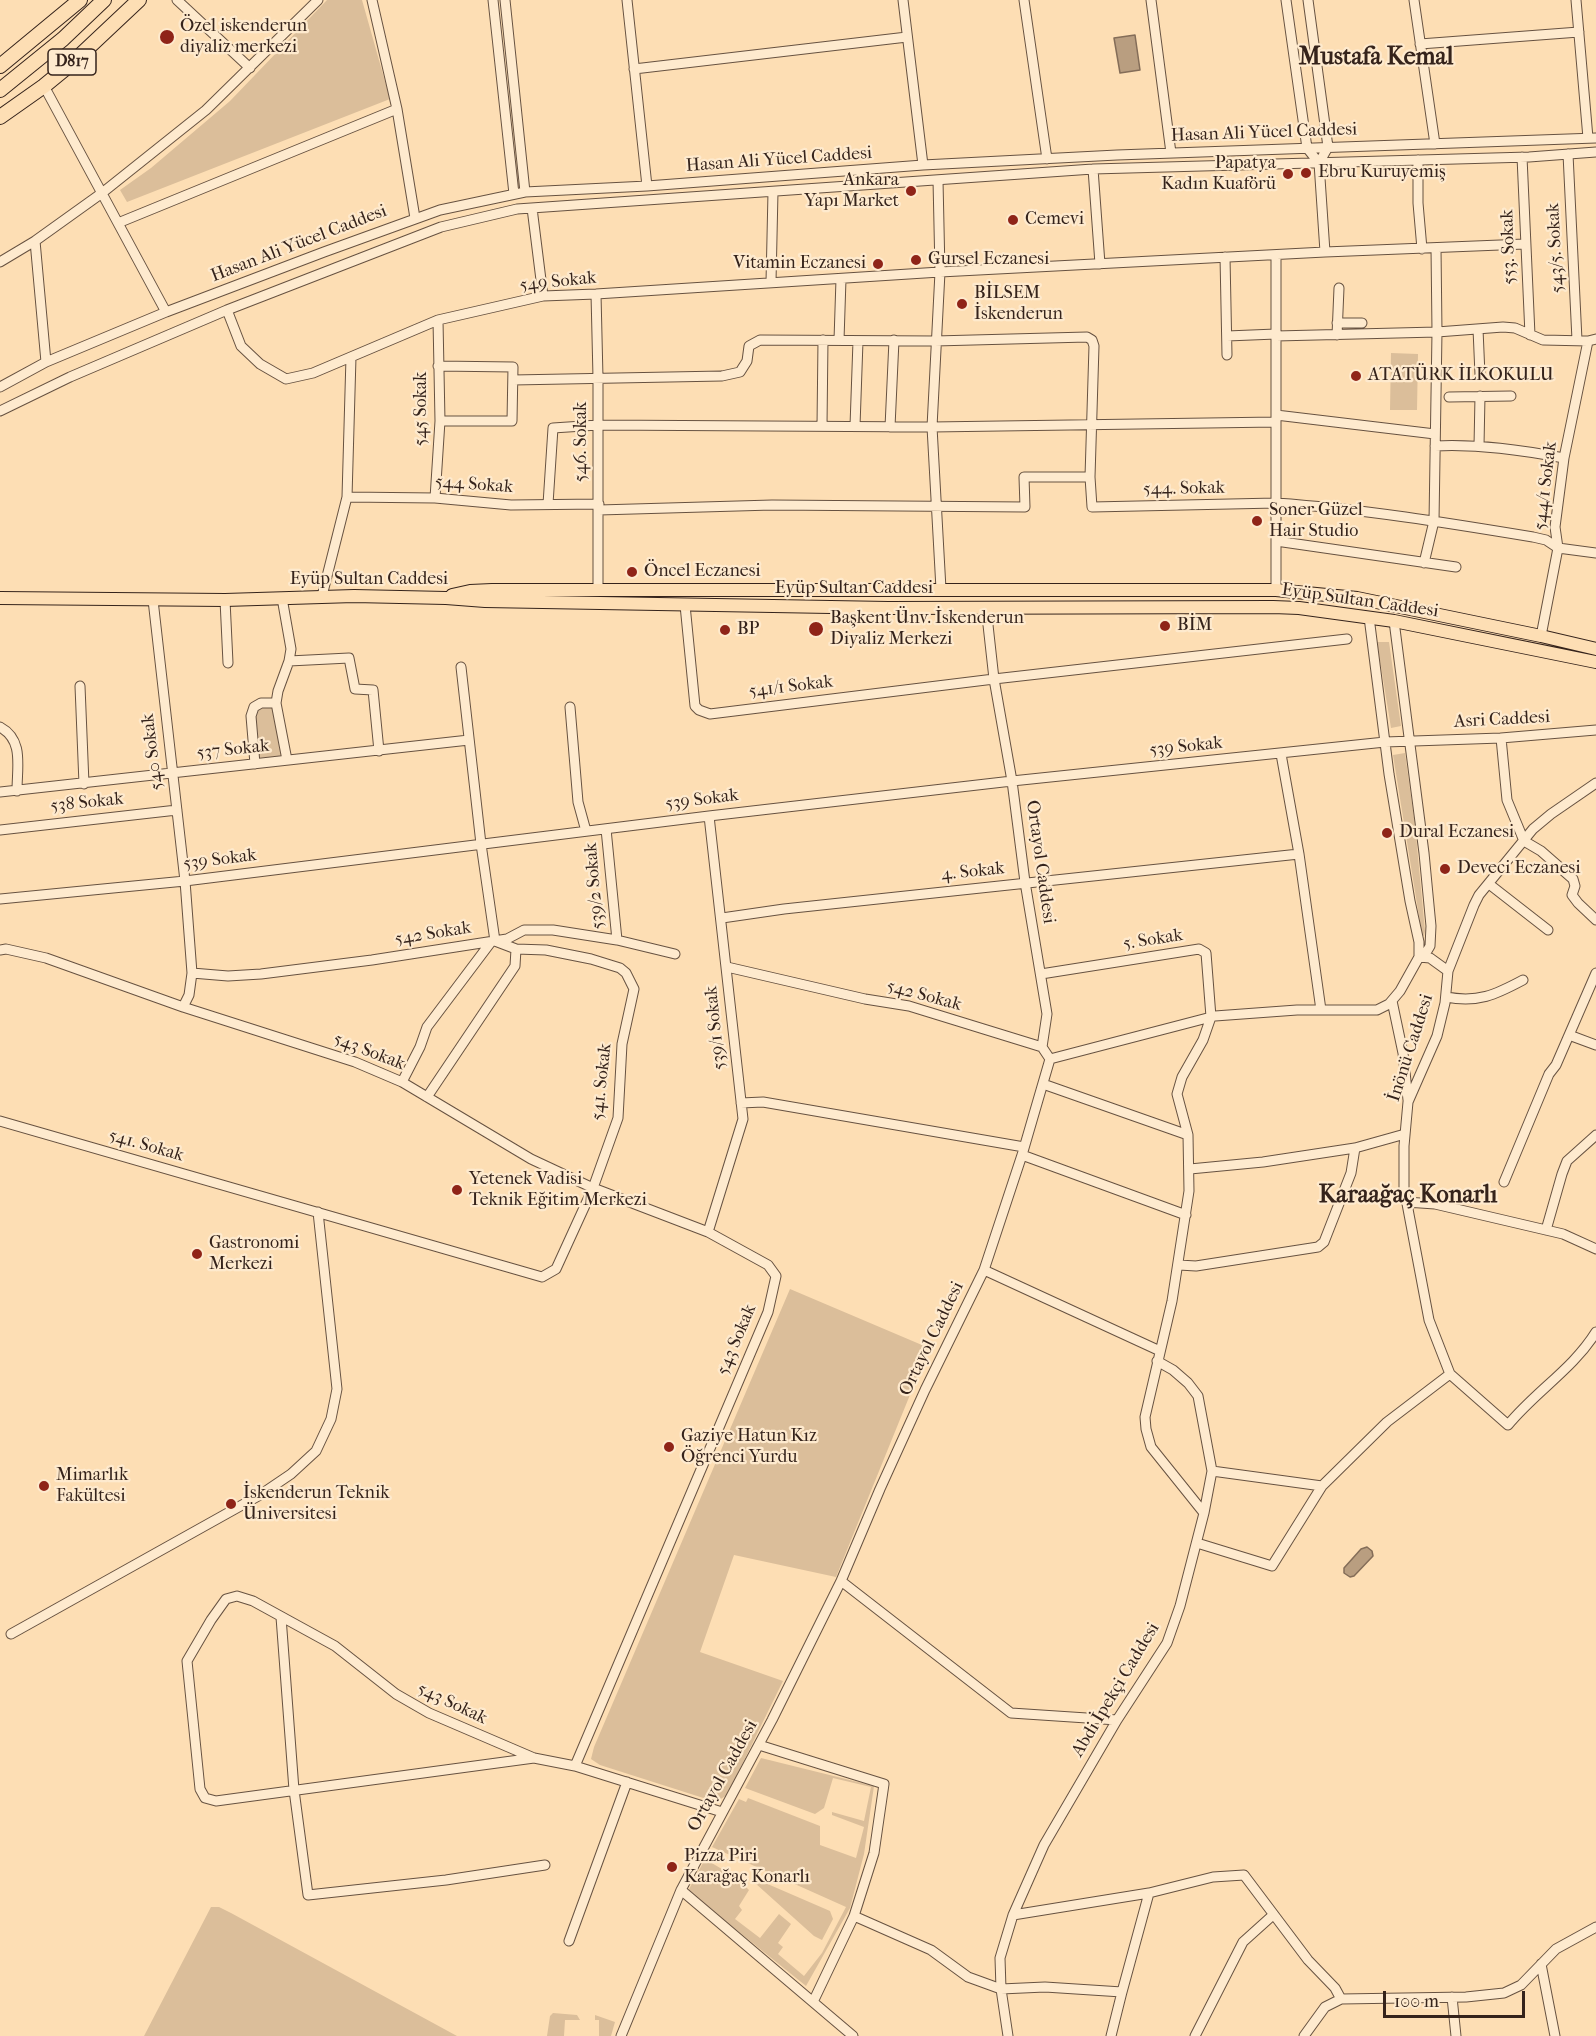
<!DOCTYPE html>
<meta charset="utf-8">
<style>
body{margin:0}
#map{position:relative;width:1596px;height:2036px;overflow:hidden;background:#fddeb4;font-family:"IM FELL French Canon",serif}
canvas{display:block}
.scale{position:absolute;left:1383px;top:1991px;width:142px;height:27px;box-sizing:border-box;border:3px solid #35231b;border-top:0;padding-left:8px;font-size:18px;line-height:21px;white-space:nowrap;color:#35231b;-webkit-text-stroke:4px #feeace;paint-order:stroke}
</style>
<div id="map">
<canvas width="1596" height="2036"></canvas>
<div class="scale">100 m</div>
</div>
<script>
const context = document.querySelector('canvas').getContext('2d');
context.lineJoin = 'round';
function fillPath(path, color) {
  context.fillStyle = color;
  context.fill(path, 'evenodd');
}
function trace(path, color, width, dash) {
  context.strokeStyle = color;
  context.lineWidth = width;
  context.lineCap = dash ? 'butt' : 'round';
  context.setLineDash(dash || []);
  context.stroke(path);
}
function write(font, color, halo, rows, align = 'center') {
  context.font = font + ' "IM FELL French Canon",serif';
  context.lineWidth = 4.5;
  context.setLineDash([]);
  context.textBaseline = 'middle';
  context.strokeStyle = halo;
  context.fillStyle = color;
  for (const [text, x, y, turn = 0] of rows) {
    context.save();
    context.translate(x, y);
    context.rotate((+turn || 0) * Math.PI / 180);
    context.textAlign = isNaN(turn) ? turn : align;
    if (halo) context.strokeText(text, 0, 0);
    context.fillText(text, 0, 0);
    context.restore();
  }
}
fillPath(new Path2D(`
 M327 0H362L390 99 127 202 120 190 151 168 230 101Z
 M1391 353 1418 354 1417 410H1390Z
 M1377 642H1389L1401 726 1391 728Z
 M273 705 282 756 258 758C257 747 250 715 258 708 262 705 269 706 273 705Z
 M1405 753 1415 825 1425 931 1424 936 1422 935 1393 755Z
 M790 1289 929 1348 836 1577 734 1555 700 1652 783 1681 727 1795 716 1802 600 1765 591 1759 594 1747Z
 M761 1758 874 1786 864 1854 850 1908 806 1986 688 1891 705 1859 737 1878 749 1890 739 1906 742 1910 735 1919 760 1938 779 1914 791 1924 778 1943 783 1947 778 1954 804 1976 822 1953 846 1907 712 1847 739 1799 746 1802 748 1798 820 1826V1845L856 1858 864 1827 832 1815V1812L864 1821 871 1787 833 1778 824 1808 815 1814 745 1788Z
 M756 1879 830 1911 833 1919 822 1940 814 1936 755 1883Z
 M211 1907H219L231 1913 457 2036H144Z
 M553 2013 577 2015 580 2020H565L564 2036H547L550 2016Z
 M595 2015 615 2022 611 2036H599V2020H595Z`), '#dbbe9a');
const water = new Path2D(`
 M1135 35 1140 70 1120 73 1114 38Z
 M1367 1547 1372 1551 1373 1556 1354 1576 1350 1577 1344 1573V1568L1361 1549Z`);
fillPath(water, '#b99e80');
trace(water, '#846d58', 1.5);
const minor = new Path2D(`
 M177 0 250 68
 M372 0 397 109 415 218
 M493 0 514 194
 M505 0 525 192
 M627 0 647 186
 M903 0 923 165
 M1024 0 1047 159
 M1151 0 1171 153
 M1286 0 1307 148 1319 163
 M1308 0 1328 147 1319 163
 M1414 0 1435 144
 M1576 0 1588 138
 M1420 44 1579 32
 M634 69 907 37
 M44 86 166 312
 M1568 154 1577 340
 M1522 157 1530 335
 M1418 160V203L1422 249
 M1319 163 1325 252
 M1093 169 1100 264
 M938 180 940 272 932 427 941 589
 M532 208 543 296
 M118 223 397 109
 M35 241 46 362
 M1225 257 1227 355
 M0 262 35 241 102 193 206 110 318 0
 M771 282 773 192
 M596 294 598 378V589
 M227 310 241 346 260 364 286 379 313 373 438 320 543 296 596 294 940 272 1325 252 1525 244
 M1337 323H1362
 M1478 329 1480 375
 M1337 335 1339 288
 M1227 336 1276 334
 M1276 336 1437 332 1503 327 1515 328 1543 340 1588 341 1596 339
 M839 340 841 279
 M438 366 513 367 512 421H440
 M513 380 722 376 740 372 747 361 749 346 760 340 935 341 1087 337 1092 340 1094 346 1090 477H1024L1025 507 772 505 599 510
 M0 387 46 362 166 312 324 252 440 210 525 192 647 186 923 165 1117 155 1596 138
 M1449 397 1511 396
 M0 411 70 377 227 310 441 227 517 209 1093 169 1529 157 1596 152
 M1276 415 1435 434
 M822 426 823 340
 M855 426 858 341
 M890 427 894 340
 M1435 446C1479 444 1521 450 1564 458
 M1479 446 1480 396
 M1090 477 1092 507 1276 503C1363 509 1448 523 1533 537L1546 540 1558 548 1596 553
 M347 497 435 498 511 505 599 504
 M435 498 440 421 438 320
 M548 504 553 428 598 425 932 427 1276 422
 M1276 541 1456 567
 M1424 563 1434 521 1437 332 1436 248
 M1276 590V255
 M322 596 347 497 351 357
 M282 598 291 649 289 661 278 691 276 703 287 760
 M153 600 185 881 192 973 189 995 183 1007
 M225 600 228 663
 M685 605 695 706 699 710 710 714 994 679 1347 639
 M1394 621 1424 853 1431 926 1430 946 1424 956
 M1541 636 1558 548 1555 527 1564 458 1588 341
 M289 661 349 658 355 689 373 690 379 751
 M80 686 84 784
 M570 707 578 802 586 831
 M0 727C24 740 17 766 17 791
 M1501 738 1507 800 1524 841 1541 851 1573 879 1575 886 1572 895 1578 903 1596 920
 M1281 754 1299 854 1321 1010
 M255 764 251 716 254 707 261 703H276
 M1596 783 1551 814 1533 829 1479 895 1474 905 1448 971 1445 1003 1437 1036 1408 1102 1404 1146V1188L1429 1320 1450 1374 1508 1425C1536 1391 1573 1369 1596 1332
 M0 792 469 740
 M606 829 617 940
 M0 830 177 810
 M1489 884 1548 930
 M0 899 185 881 709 816 1012 781 1385 742 1501 738 1596 730
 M722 918 784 909 1299 854
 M0 950 6 949 46 958 183 1007 355 1062 402 1082 531 1159 593 1188 708 1232 768 1265 776 1276 768 1312 575 1766
 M1419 957 1430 958 1448 971
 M727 967 865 999 909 1006 1042 1047
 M192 973 228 976 261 974 372 960 507 939 524 930H553L617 940 675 954
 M1446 997C1478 1003 1495 995 1523 980
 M1392 1001 1403 1053 1408 1100
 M1569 1035 1596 1045
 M1050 1059 1215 1016 1297 1010H1377L1389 1004 1400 991 1419 957V942L1410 901 1389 774 1369 617
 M402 1082 420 1047 427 1027 491 942
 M1043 1084 1188 1135
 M427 1097 515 966 516 949
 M741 1103 763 1102 1024 1147
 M0 1121 542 1277 556 1269 593 1188 618 1118 622 1044 634 989 626 973 620 968 591 959 546 950 516 949 495 941 481 844 461 667
 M1022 1155 1186 1215
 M1190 1169 1263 1162 1355 1148 1405 1134
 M1504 1182 1549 1074 1556 1065 1596 973
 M1406 1202 1435 1204 1563 1234 1596 1249
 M1546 1230 1562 1174 1567 1161 1596 1135
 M708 1232 743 1119 709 816
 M1179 1265 1196 1266 1318 1247 1324 1242 1351 1173 1355 1148
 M984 1270 1160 1351
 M1157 1361 1173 1370 1188 1383 1198 1396 1212 1471 1204 1513
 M1212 1471 1322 1486
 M1197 1543 1272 1566 1322 1486 1387 1422 1450 1374
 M841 1581 1011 1713 1117 1720
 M281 1617 294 1790 308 1895 446 1880 545 1865
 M11 1634 260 1495 291 1474 316 1451 331 1419 337 1389 318 1212
 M759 1745 884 1784 874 1853 854 1916
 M534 1758 216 1801 205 1798 200 1789 187 1661 211 1620 226 1599 237 1596 253 1601 335 1646 396 1694 429 1713 534 1758 575 1766 722 1812
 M681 1890 853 2036
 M1149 1893 1213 1877 1244 1875 1308 1960 1335 1988 1341 1999
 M569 1941 627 1782
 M1541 1964 1555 2036
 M1452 1997 1456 2036
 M813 2002 854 1916 931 1950 968 1977 1001 1989 1045 1987 1122 1992 1149 1893 1013 1915
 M621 2036 681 1890 772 1720 841 1581 880 1489 925 1390 984 1270 1022 1155 1050 1059 1042 1047 1047 1014 1025 882 1012 781 994 679 986 607
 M1008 2036 1001 1989 1000 1958 1013 1915 1044 1845 1117 1720 1167 1643 1180 1606 1204 1513 1151 1447 1146 1429 1145 1417 1172 1301 1189 1191 1188 1135 1177 1094 1182 1077 1203 1040 1211 1017 1206 953 1199 949 1041 974
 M1111 2036 1122 1992
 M1195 2036 1243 1942 1273 1915
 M1304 2036 1325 2007 1341 1999 1466 1997 1504 1993 1521 1985 1556 1949 1596 1927`);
const major = new Path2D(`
 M452 595 470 591 492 590H1276L1357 598 1541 636 1596 649
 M0 598 225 600 354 596 446 598 485 601 888 608 1273 607 1299 608 1394 621 1596 662`);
const highway = new Path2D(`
 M0 66 80 0
 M0 90 63 39 104 0
 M0 117 44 86 72 63 139 0`);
trace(minor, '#675241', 11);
trace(major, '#35231b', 14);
trace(highway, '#35231b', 16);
trace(minor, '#feeace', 9);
trace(major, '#fddeb4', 12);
trace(highway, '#fddeb4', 14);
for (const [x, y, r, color] of [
 [167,37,8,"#8f2418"],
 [1306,173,6,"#8f2418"],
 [1288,174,6,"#8f2418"],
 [911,191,6,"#8f2418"],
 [1013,220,6,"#8f2418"],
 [916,260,6,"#8f2418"],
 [878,264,6,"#8f2418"],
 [962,304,6,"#8f2418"],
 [1356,376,6,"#8f2418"],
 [1257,521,6,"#8f2418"],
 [632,572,6,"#8f2418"],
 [1165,626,6,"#8f2418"],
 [816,629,8,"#8f2418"],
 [725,630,6,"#8f2418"],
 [1387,833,6,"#8f2418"],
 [1445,869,6,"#8f2418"],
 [457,1190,6,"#8f2418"],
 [197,1254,6,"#8f2418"],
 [669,1447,6,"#8f2418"],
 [44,1486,6,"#8f2418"],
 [231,1504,6,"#8f2418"],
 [672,1867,6,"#8f2418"]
]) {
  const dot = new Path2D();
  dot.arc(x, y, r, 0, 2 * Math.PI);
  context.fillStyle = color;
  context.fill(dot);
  trace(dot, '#feeace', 2);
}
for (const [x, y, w] of [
 [72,62,48]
]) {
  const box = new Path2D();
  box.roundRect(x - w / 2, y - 13, w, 26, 4.5);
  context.fillStyle = '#feeace';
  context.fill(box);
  trace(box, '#35231b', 1.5);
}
write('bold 16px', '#35231b', null, [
 ["D817",72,62]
]);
write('18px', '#35231b', '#feeace', [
 ["Özel iskenderun",180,27],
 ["diyaliz merkezi",180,48],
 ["Papatya",1276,164,"right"],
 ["Kadın Kuaförü",1276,185,"right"],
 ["Ebru Kuruyemiş",1318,173],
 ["Ankara",899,181,"right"],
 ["Yapı Market",899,202,"right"],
 ["Cemevi",1025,220],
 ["Gursel Eczanesi",928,260],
 ["Vitamin Eczanesi",866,264,"right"],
 ["BİLSEM",974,294],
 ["İskenderun",974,315],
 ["ATATÜRK İLKOKULU",1368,376],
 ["Soner Güzel",1269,511],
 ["Hair Studio",1269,532],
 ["Öncel Eczanesi",644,572],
 ["Başkent Ünv. İskenderun",830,619],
 ["Diyaliz Merkezi",830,640],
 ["BİM",1177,626],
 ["BP",737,630],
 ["Dural Eczanesi",1399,833],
 ["Deveci Eczanesi",1457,869],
 ["Yetenek Vadisi",469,1180],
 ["Teknik Eğitim Merkezi",469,1201],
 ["Gastronomi",209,1244],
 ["Merkezi",209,1265],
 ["Gaziye Hatun Kız",681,1437],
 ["Öğrenci Yurdu",681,1458],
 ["Mimarlık",56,1476],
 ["Fakültesi",56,1497],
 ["İskenderun Teknik",243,1494],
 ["Üniversitesi",243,1515],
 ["Pizza Piri",684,1857],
 ["Karağaç Konarlı",684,1878]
], 'left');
write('18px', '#35231b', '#feeace', [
 ["Hasan Ali Yücel Caddesi",1264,133,-2],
 ["Hasan Ali Yücel Caddesi",779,160,-4],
 ["Hasan Ali Yücel Caddesi",299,244,-21],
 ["553. Sokak",1509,247,-92],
 ["543/5. Sokak",1556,248,-93],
 ["549 Sokak",558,282,-6],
 ["545 Sokak",422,409,-90],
 ["546. Sokak",582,442,-90],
 ["544 Sokak",474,485,4],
 ["544/1 Sokak",1546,486,-83],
 ["544. Sokak",1184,489,-1],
 ["Eyüp Sultan Caddesi",369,580],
 ["Eyüp Sultan Caddesi",854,589],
 ["Eyüp Sultan Caddesi",1360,601,8],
 ["541/1 Sokak",791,687,-7],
 ["Asri Caddesi",1502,720,-3],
 ["539 Sokak",1186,747,-6],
 ["537 Sokak",233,750,-6],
 ["540 Sokak",153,752,-97],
 ["539 Sokak",702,800,-7],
 ["538 Sokak",87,803,-6],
 ["539 Sokak",220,860,-7],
 ["Ortayol Caddesi",1040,862,82],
 ["4. Sokak",973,872,-6],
 ["539/2 Sokak",595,886,-95],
 ["542 Sokak",433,934,-9],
 ["5. Sokak",1153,940,-9],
 ["542 Sokak",924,996,15],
 ["539/1 Sokak",716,1028,-96],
 ["İnönü Caddesi",1411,1048,-72],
 ["543 Sokak",369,1052,21],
 ["541. Sokak",602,1082,-84],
 ["541. Sokak",146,1146,16],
 ["Ortayol Caddesi",932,1339,-64],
 ["543 Sokak",737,1340,-67],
 ["Abdi İpekçi Caddesi",1116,1690,-59],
 ["543 Sokak",452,1704,25],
 ["Ortayol Caddesi",723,1776,-61]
]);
write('bold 24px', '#35231b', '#feeace', [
 ["Mustafa Kemal",1376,58],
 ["Karaağaç Konarlı",1408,1196]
]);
</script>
